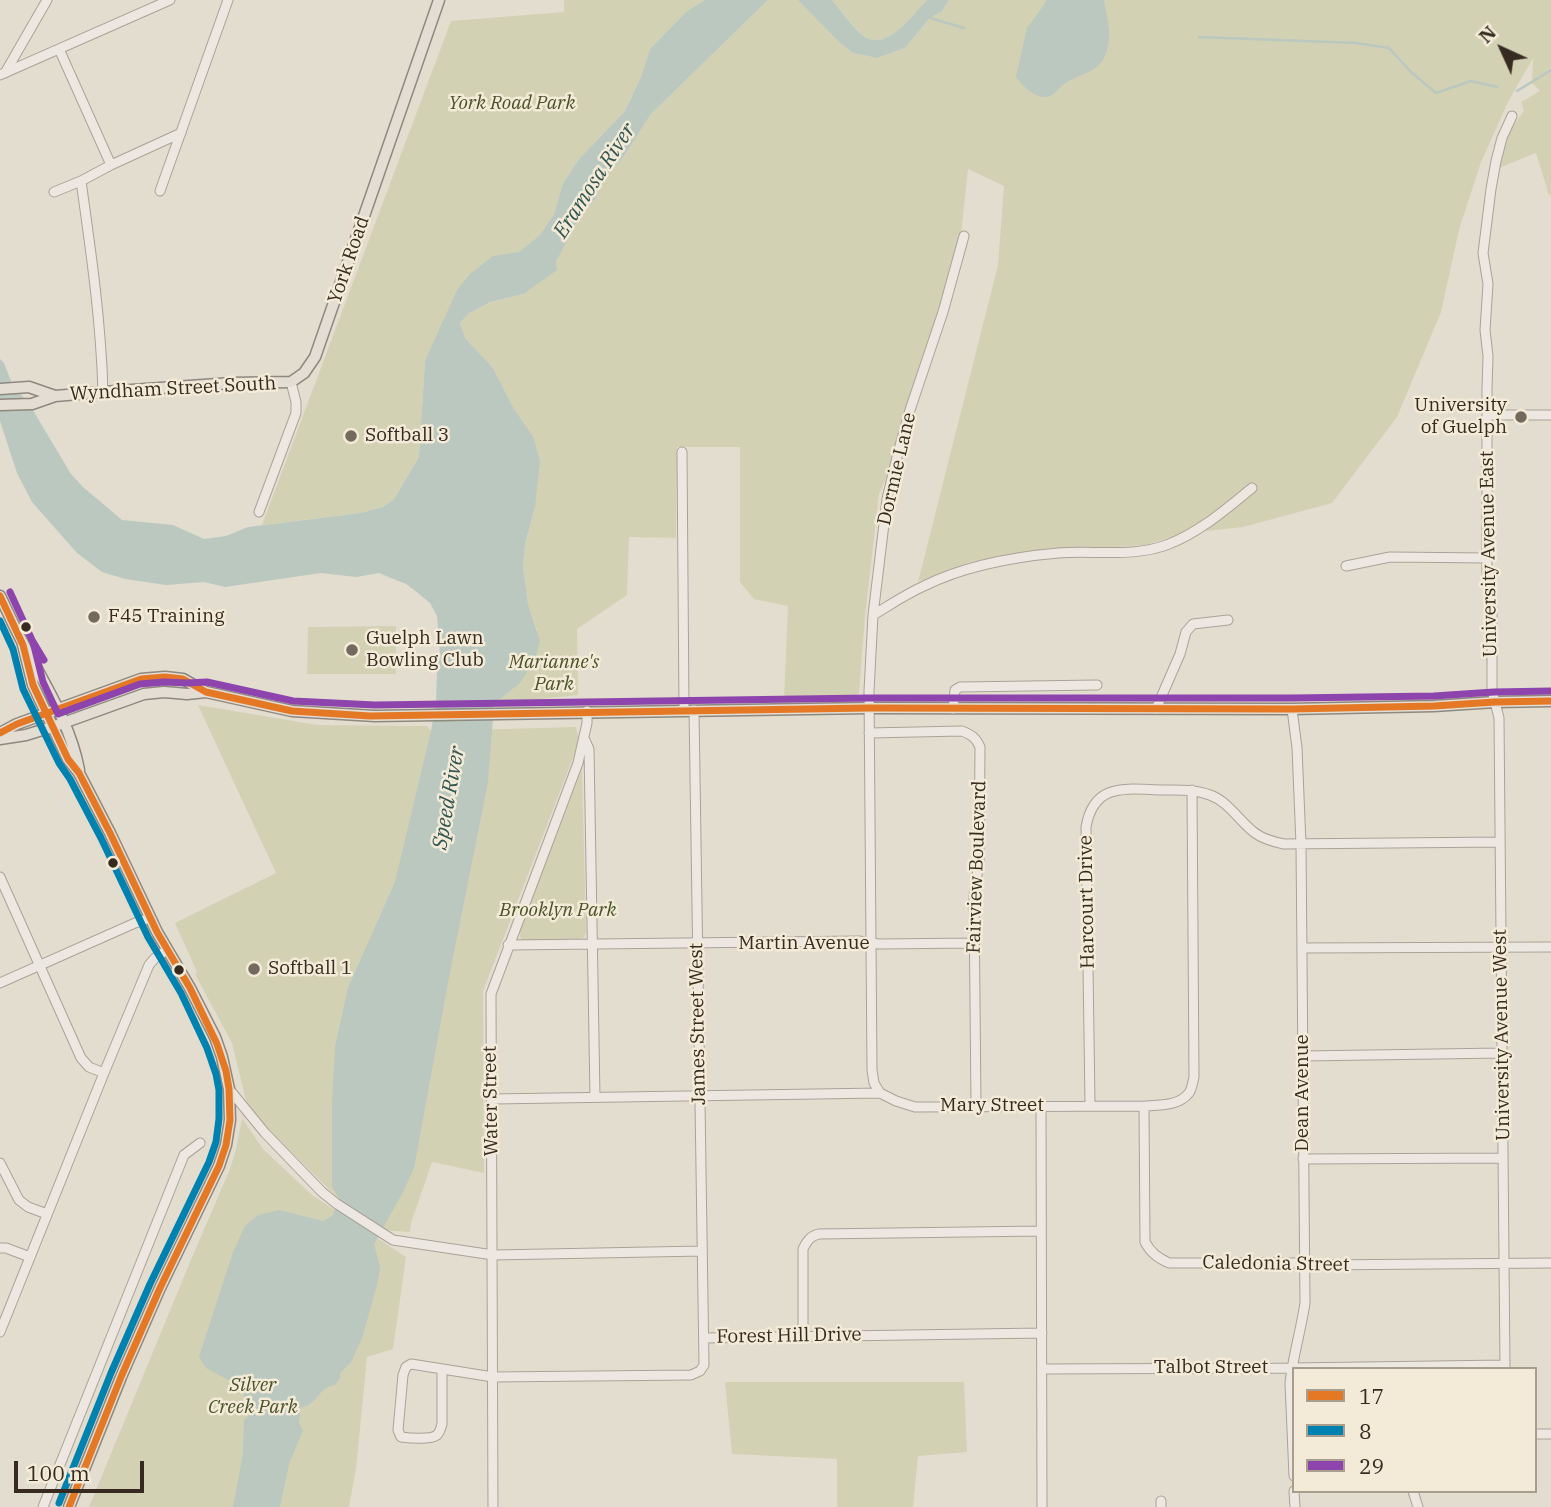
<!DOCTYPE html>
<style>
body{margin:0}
#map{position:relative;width:1551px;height:1507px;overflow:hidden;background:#e3ddd0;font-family:"IBM Plex Serif",serif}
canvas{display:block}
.legend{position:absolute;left:1292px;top:1367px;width:245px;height:126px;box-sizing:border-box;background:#f3ead7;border:2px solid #a89e8e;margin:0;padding:9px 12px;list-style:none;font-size:21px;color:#372b21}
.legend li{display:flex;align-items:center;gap:14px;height:35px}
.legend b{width:35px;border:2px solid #a89e8e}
.north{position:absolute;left:1467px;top:14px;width:70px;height:70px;-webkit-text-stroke:5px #f3ead7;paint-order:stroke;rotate:315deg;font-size:19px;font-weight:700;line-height:28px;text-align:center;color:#372b21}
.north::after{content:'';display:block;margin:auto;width:24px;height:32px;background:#372b21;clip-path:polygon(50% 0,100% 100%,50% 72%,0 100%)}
.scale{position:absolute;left:14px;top:1461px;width:130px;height:32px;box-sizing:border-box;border:4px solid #372b21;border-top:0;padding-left:9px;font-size:21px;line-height:24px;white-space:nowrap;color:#372b21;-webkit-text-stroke:5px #f3ead7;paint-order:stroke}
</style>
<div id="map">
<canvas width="1551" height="1507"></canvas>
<ul class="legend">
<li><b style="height:9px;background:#e47825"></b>17</li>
<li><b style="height:9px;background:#0082b1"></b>8</li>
<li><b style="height:9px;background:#8e44ad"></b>29</li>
</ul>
<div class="north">N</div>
<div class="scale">100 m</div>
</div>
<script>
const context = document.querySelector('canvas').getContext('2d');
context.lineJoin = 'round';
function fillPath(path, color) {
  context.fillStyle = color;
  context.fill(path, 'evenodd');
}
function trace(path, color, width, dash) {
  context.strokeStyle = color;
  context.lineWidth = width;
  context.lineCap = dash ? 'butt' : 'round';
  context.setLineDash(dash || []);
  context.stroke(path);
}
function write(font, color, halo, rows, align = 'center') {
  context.font = font + ' "IBM Plex Serif",serif';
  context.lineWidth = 5;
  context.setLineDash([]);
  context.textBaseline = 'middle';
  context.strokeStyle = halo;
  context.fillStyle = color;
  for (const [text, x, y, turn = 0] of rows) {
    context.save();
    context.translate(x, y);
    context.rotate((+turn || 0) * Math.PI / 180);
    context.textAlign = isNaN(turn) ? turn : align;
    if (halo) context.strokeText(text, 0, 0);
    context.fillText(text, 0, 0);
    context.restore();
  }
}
fillPath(new Path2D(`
 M564 0H705L687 11 650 49 641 77 625 111 579 159 563 183 554 214 540 235 519 252 425 361 419 457 394 499 383 507 361 513 262 525 451 21 564 12Z
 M768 0H798L840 43 853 53 877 58 905 48 930 18 942 11 949 0H1551V194L1549 195 1536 153 1494 170 1507 134 1524 111 1521 102 1540 91 1532 83 1533 58 1508 102 1481 162 1459 230 1441 312 1397 417 1332 503 1243 527 1186 533 1145 545 1026 553 970 562 918 582 998 265 1004 186 968 169 961 235 898 452 879 494 865 616 859 693 855 696 784 699 788 606 754 599 740 582V447H677L676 538 629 537 627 595 577 629 578 695 494 704 519 684 537 630 528 604 523 567 525 544 535 507 533 436 514 409 493 368 465 338 460 323 469 313 492 302 523 294 556 262 582 212 596 199 599 182 622 159 651 114Z
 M832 0H927C913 14 888 51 865 37 857 32 840 9 832 0Z
 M396 626V674H307L308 627Z
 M198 705 317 725 427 726 431 731 576 727 579 740 571 763 483 991 484 1173 432 1162 411 1223 410 1232 383 1230 340 1200 253 1114 247 1105 232 1043 195 974 197 972 175 923 276 873Z
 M582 769 586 932 584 938 577 940H523L520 937V930Z
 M243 1114 244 1116 242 1118 263 1149 312 1195 406 1257 393 1349 367 1357 356 1469 349 1507H89L190 1262 230 1169 236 1149Z
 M725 1382H964L967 1452 918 1456 913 1507H837V1459L732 1454Z`), '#d2d1b4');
fillPath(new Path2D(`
 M705 0H768L651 114 622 159 599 182 596 199 582 212 556 262 557 270 523 294 491 302 469 313 460 323 465 338 493 368 514 409 533 436 540 461 535 507 525 544 523 567 528 604 540 641 534 662 519 684 494 704 488 782 449 977 414 1168 403 1192 374 1244 380 1267 377 1285 362 1338 351 1362 340 1373V1378L335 1385C318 1387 317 1406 301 1407L299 1423 303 1430 289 1464 280 1507H233L243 1454 244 1420 249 1415 250 1404 236 1384 206 1368 199 1357 233 1252 245 1226 258 1215 279 1210 323 1221 332 1216 340 1200 332 1186V1101L335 1047 348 988 395 882 431 731 436 704 437 668 440 656 437 616 430 603 418 593 406 584 379 573 356 577 321 573 225 587 204 582 166 585 125 579 102 572 77 553 32 502 17 473 0 421V359L4 363 11 381 34 412 71 474 83 487 122 520 173 525 204 539 226 536 248 527 361 513 383 507 394 499 419 457 425 361 457 290 470 274 493 256 519 252 540 235 554 214 563 183 579 159 625 111 641 77 650 49 687 11Z
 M798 0H832C840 9 856 32 865 37 888 51 913 14 927 0H949L942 11 930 18 905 48 877 58 853 53 840 43Z
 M1046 0H1104C1107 20 1114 38 1104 58 1097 73 1076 75 1064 84 1059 88 1054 96 1047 97 1034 98 1023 86 1016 77L1027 28 1044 5Z`), '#bac8bf');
trace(new Path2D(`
 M927 17 964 28
 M1199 37 1356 43 1389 48 1411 72 1436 93 1471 81 1497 87
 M1517 91 1551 70`), '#bac8bf', 2.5);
const minor = new Path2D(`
 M59 49 111 165
 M5 73 47 0
 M0 75 170 0
 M81 181C91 252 101 321 103 392
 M160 191 228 0
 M54 192 81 181 111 165 181 133
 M1487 415H1551
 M682 452 684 710
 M259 512 296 413V402L291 382
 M1346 566 1390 557 1488 558
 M873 615C890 605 906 594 924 586 964 566 1013 557 1058 553 1094 550 1134 558 1169 544 1200 532 1226 509 1252 488
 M953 709 955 690 960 687 1097 685
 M1156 709 1180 654 1186 632 1193 624 1228 620
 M1292 709 1297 748 1301 844 1305 1303C1301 1330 1293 1356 1290 1383L1294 1476
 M869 733 962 731C972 735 976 738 980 747L979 861 974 897 976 1105
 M584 738 589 749 595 1097
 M0 877 81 1058 89 1067 104 1073
 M508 945 859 941 879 944 974 943
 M1302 948 1551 947
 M0 983 135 923 150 918
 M1303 1056 1502 1053
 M229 1089 265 1133 322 1192 337 1204 393 1240 493 1255 702 1251
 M880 1093 874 1083 872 1070 869 691 873 615 887 499 898 453 910 410 943 312 964 236
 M492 1099 880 1093 896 1101 915 1107 1144 1106C1159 1105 1179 1106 1189 1093 1192 1089 1193 1081 1194 1077L1192 790
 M1090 1105 1086 827C1094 782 1126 789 1162 790 1178 790 1194 789 1210 795 1229 802 1239 821 1255 833 1263 839 1274 842 1284 844L1500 842
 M1041 1106 1042 1507
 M1144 1106 1145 1242C1151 1253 1158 1258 1169 1263H1304L1317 1265 1551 1263
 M1303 1159 1503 1158
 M0 1163 19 1200 28 1207 47 1214
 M0 1248H6L30 1257
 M0 1332 104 1073 149 965 155 958 167 950
 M803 1336V1249C807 1241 810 1236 819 1234L1041 1231
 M705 1338 1042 1333
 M442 1369V1424C441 1428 440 1432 437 1435 431 1440 408 1438 401 1437L398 1430 403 1375 406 1367 411 1364 493 1377 691 1375 700 1371 704 1365 694 710
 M1042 1369 1292 1368 1505 1365
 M1505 1369 1499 718 1492 690V593L1487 572V389L1488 356 1485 330 1488 284 1483 253 1491 189 1496 161 1502 138 1512 116
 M1535 1434H1551
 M1294 1491 1295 1507
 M1413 1491 1418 1507
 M43 1507 184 1155 200 1143
 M493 1507 491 994 578 763 587 723V711
 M1161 1507V1501`);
const major = new Path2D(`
 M0 389 29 387 55 396
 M0 405 32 404 55 396 103 392 232 383 291 382 304 373 315 357 439 0
 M0 596C8 612 15 629 24 645 45 685 71 725 79 770
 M23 645 33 685 68 759 79 773 110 833 157 932 190 988 215 1037 222 1057 229 1089 230 1120 226 1145 219 1166 160 1288 121 1377 69 1507
 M0 733 17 724 141 679 165 677 183 679 206 692
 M0 739 26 735 52 727 144 694 164 692 187 694 206 692 292 711 375 716 869 708 1292 709 1434 706 1495 702 1551 701`);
trace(minor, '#a9a298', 11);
trace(major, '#8e887f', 13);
trace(minor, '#ece8e1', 9);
trace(major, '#e3ddd3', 10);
trace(new Path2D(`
 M0 596 23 645 33 685 68 759 79 773 110 833 157 932 190 988 217 1044 226 1071 229 1089 230 1120 226 1145 219 1166 160 1288 121 1377 69 1507
 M0 733 17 724 141 679 165 677 183 679 206 692 292 711 370 716 869 708 1292 709 1434 706 1495 702 1551 701`), '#e47825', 7);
trace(new Path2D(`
 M0 621 13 649 23 689 59 763 70 779 101 838 148 937 181 993 207 1048 216 1074 219 1090V1119L216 1142 209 1162 150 1284 111 1373 59 1503`), '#0082b1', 7);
trace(new Path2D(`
 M10 592 32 640 44 660
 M33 642 43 682 58 714 140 684 164 682 187 683 207 682 293 701 375 705 869 698H1292L1434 696 1494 692 1551 691`), '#8e44ad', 7);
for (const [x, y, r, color] of [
 [1521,417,7,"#73695e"],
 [351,436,7,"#73695e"],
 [94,617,7,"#73695e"],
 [26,627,6,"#372b21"],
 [352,650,7,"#73695e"],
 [113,863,6,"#372b21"],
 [254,969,7,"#73695e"],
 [179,970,6,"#372b21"]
]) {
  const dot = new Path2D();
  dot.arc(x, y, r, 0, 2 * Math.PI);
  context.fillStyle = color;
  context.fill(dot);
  trace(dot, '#f3ead7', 2.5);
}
write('italic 19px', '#495229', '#f3ead7', [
 ["York Road Park",512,104],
 ["Marianne's",554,663],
 ["Park",554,685],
 ["Brooklyn Park",558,911],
 ["Silver",253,1386],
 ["Creek Park",253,1408]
]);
write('19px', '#372b21', '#f3ead7', [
 ["York Road",349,260,-71],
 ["Wyndham Street South",173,389,-3],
 ["Dormie Lane",897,469,-77],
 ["University Avenue East",1489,554,-91],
 ["Fairview Boulevard",977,867,-88],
 ["Harcourt Drive",1087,902,-91],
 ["Martin Avenue",804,944],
 ["James Street West",698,1024,-91],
 ["University Avenue West",1502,1035,-91],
 ["Dean Avenue",1303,1093,-90],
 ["Water Street",491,1101,-91],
 ["Mary Street",992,1106],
 ["Caledonia Street",1276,1264,1],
 ["Forest Hill Drive",789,1336,-1],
 ["Talbot Street",1211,1368]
]);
write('19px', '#372b21', '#f3ead7', [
 ["University",1507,406,"right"],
 ["of Guelph",1507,428,"right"],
 ["Softball 3",365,436],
 ["F45 Training",108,617],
 ["Guelph Lawn",366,639],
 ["Bowling Club",366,661],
 ["Softball 1",268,969]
], 'left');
write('italic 21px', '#325552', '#f3ead7', [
 ["Eramosa River",595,181,-57],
 ["Speed River",449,798,-80]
]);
</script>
